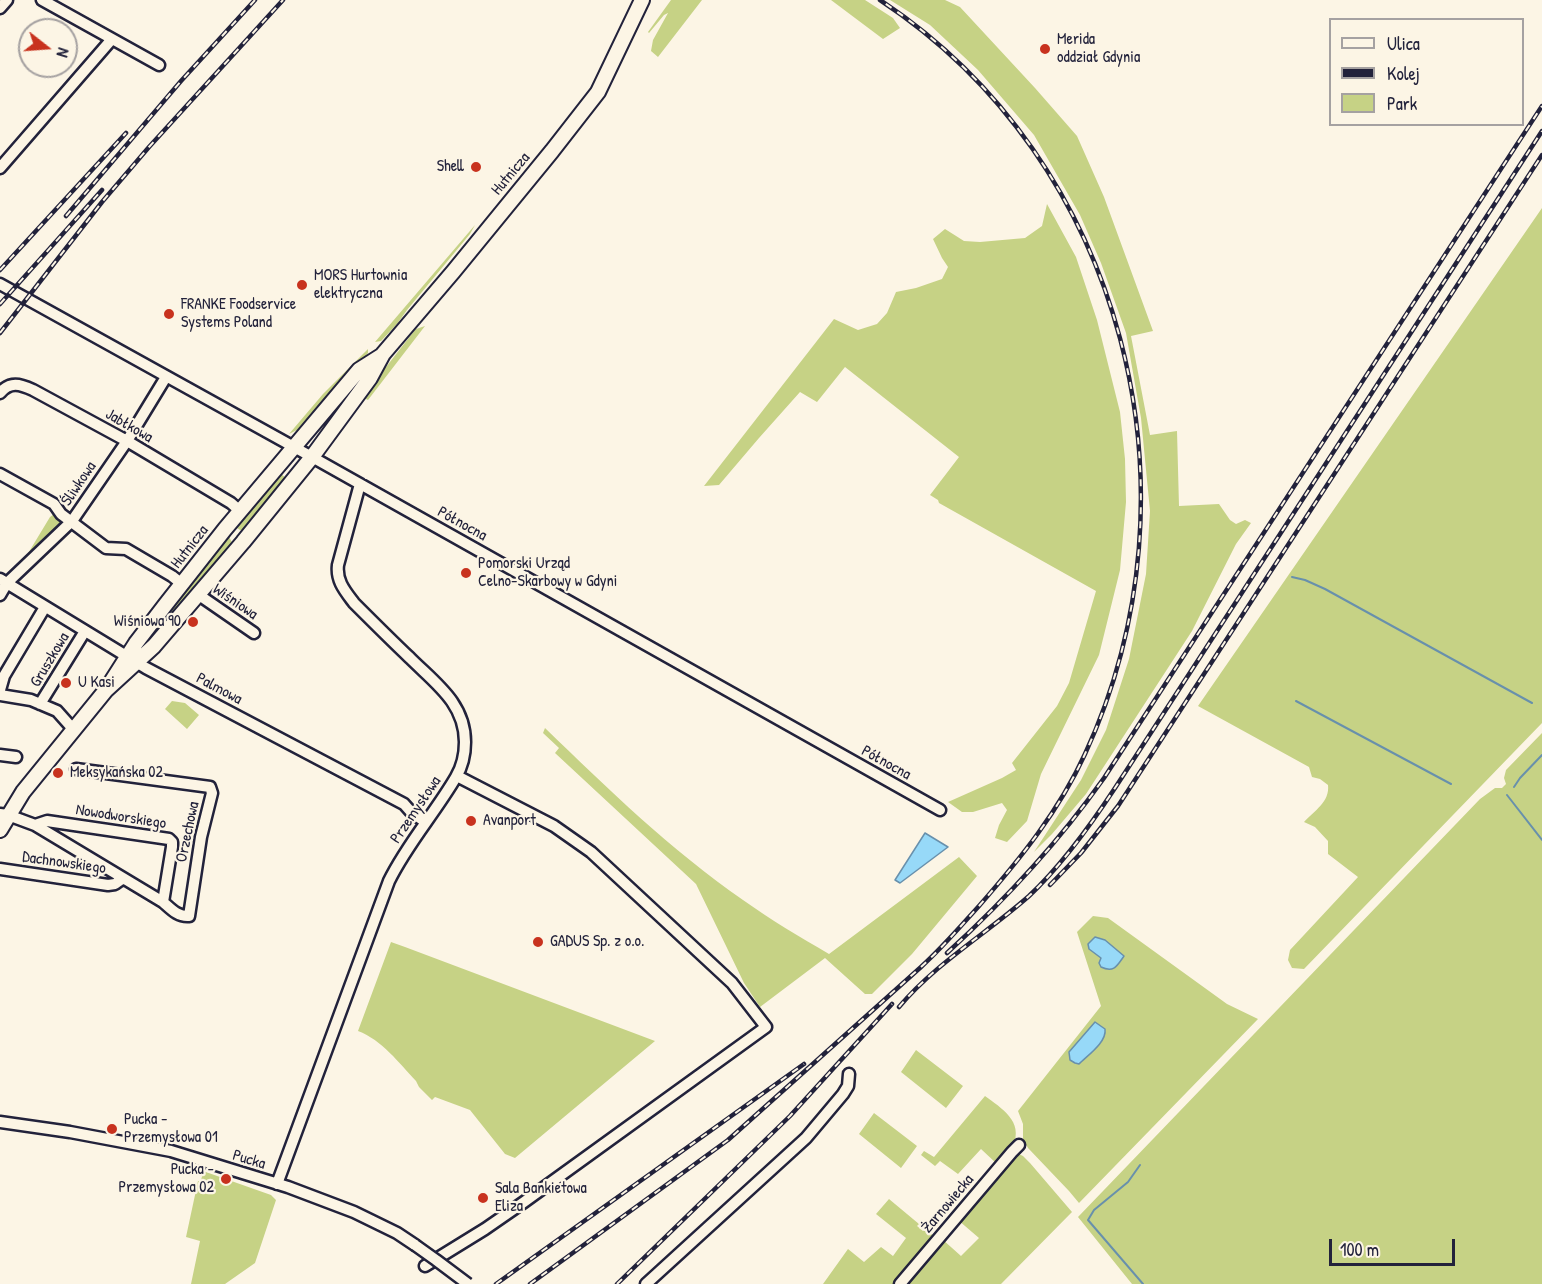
<!DOCTYPE html>
<meta charset="utf-8">
<style>
body{margin:0}
#map{position:relative;width:1542px;height:1284px;overflow:hidden;background:#fcf5e5;font-family:"Patrick Hand",sans-serif}
canvas{display:block}
.legend{position:absolute;left:1329px;top:18px;width:195px;height:108px;box-sizing:border-box;background:#fcf5e5;border:2px solid #a5a1a1;margin:0;padding:8px 10px;list-style:none;font-size:18px;color:#22223b}
.legend li{display:flex;align-items:center;gap:12px;height:30px}
.legend b{width:30px;border:2px solid #a5a1a1}
.north{position:absolute;left:18px;top:18px;width:60px;height:60px;box-sizing:border-box;background:#fcf5e5;border:2px solid #a5a1a1;border-radius:50%;rotate:107deg;font-size:16px;font-weight:700;line-height:24px;text-align:center;color:#22223b}
.north::after{content:'';display:block;margin:auto;width:21px;height:27px;background:#c8321e;clip-path:polygon(50% 0,100% 100%,50% 72%,0 100%)}
.scale{position:absolute;left:1329px;top:1239px;width:126px;height:27px;box-sizing:border-box;border:3px solid #22223b;border-top:0;padding-left:8px;font-size:18px;line-height:21px;white-space:nowrap;color:#22223b;-webkit-text-stroke:4px #fcf5e5;paint-order:stroke}
</style>
<div id="map">
<canvas width="1542" height="1284"></canvas>
<ul class="legend">
<li><b style="height:8px;background:#fcf5e5"></b>Ulica</li>
<li><b style="height:8px;background:#22223b"></b>Kolej</li>
<li><b style="height:16px;background:#c6d285"></b>Park</li>
</ul>
<div class="north">N</div>
<div class="scale">100 m</div>
</div>
<script>
const context = document.querySelector('canvas').getContext('2d');
context.lineJoin = 'round';
function fillPath(path, color) {
  context.fillStyle = color;
  context.fill(path, 'evenodd');
}
function trace(path, color, width, dash) {
  context.strokeStyle = color;
  context.lineWidth = width;
  context.lineCap = dash ? 'butt' : 'round';
  context.setLineDash(dash || []);
  context.stroke(path);
}
function write(font, color, halo, rows, align = 'center') {
  context.font = font + ' "Patrick Hand",sans-serif';
  context.lineWidth = 4.5;
  context.setLineDash([]);
  context.textBaseline = 'middle';
  context.strokeStyle = halo;
  context.fillStyle = color;
  for (const [text, x, y, turn = 0] of rows) {
    context.save();
    context.translate(x, y);
    context.rotate((+turn || 0) * Math.PI / 180);
    context.textAlign = isNaN(turn) ? turn : align;
    if (halo) context.strokeText(text, 0, 0);
    context.fillText(text, 0, 0);
    context.restore();
  }
}
fillPath(new Path2D(`
 M671 0H702L658 57 651 51 653 40 668 13 664 15 649 33 648 32Z
 M831 0H865L893 18 900 28 883 39Z
 M890 0H945L960 7 1035 88 1077 136 1104 197 1153 331 1131 336 1150 435 1177 431 1179 506 1219 504 1230 520 1236 524 1245 520 1251 523 1236 544 1192 631 1086 794 1052 834 1034 852 1081 780 1106 730 1129 659 1146 574 1150 511 1141 418 1126 333 1101 263 1080 215 1034 135 978 70 930 25Z
 M1047 204 1076 257 1097 320 1120 412 1125 459 1126 502 1120 570 1099 655 1041 774 1027 821 1007 842 995 838 999 825 1007 810 1002 803 973 812H962L948 802 1002 778 1016 770 1012 763 1057 706 1069 683 1096 591 939 503 938 500 930 495 959 457 845 367 817 402 800 392 759 438 719 485 704 486 834 319 858 330 877 324 887 313 896 292 916 288 942 279 948 267 942 258 933 239 945 229 964 241 980 242 1025 238 1042 226Z
 M1542 208V723L1304 969 1292 968 1288 960 1290 950 1358 877 1328 854V841L1315 827 1304 822C1314 811 1330 802 1328 785L1320 779 1312 777 1309 767 1198 706Z
 M475 225 470 234 407 310 397 324 381 341 375 342Z
 M425 326 368 400 364 398 372 385 411 335 416 329Z
 M368 349V353L365 357 330 393 297 430 289 434 323 394Z
 M280 473 287 479 244 531 240 530 237 528V524Z
 M54 514H58L63 521V523L21 565 50 517Z
 M227 537H229L233 544 146 647 141 643Z
 M172 701 185 703 199 715 187 729 165 709Z
 M545 728C608 789 671 850 743 900 771 920 800 937 829 954L959 857 977 876 912 954 872 994H865L825 958 760 1007 744 983 696 884 555 753 559 748 543 733Z
 M1542 733V1284H1132L1078 1217 1480 799 1495 788H1502L1506 784 1504 778 1506 770Z
 M1093 916 1108 918 1227 1004 1258 1019 1079 1203 1069 1191 1028 1148 1023 1139V1124L1018 1111 1101 1006 1077 932Z
 M391 942 405 947 655 1041 515 1158 505 1154 470 1110 435 1097 432 1100 419 1087 416 1081C399 1063 382 1040 358 1031Z
 M916 1050 963 1086 946 1108 901 1072Z
 M985 1096C1001 1108 1024 1121 1013 1146 1010 1152 1002 1159 997 1164L981 1149 958 1174 940 1161 935 1166 921 1155 924 1151 934 1157Z
 M874 1113 917 1146 901 1168 859 1134Z
 M1017 1153 1023 1156 1030 1163 1072 1212 1001 1284H907L942 1239 961 1256 979 1238 958 1220Z
 M203 1171 271 1195 276 1200 255 1263 225 1284H191L200 1241 186 1237 198 1181H201Z
 M889 1199 919 1224 917 1226 923 1231 925 1229 936 1238 897 1284H823L848 1249 864 1262 881 1247 893 1256 906 1238 876 1214Z`), '#c6d285');
const water = new Path2D(`
 M925 833 948 847 900 883 895 880Z
 M1095 937 1105 940 1124 956C1117 966 1114 973 1101 967L1099 963 1101 958 1089 949 1088 944Z
 M1095 1022 1105 1029C1107 1042 1088 1055 1079 1064L1075 1063 1070 1060 1069 1052Z`);
fillPath(water, '#97d9f8');
trace(water, '#6890ac', 1.5);
trace(new Path2D(`
 M1292 577 1305 580 1325 589 1532 703
 M1296 701 1451 784
 M1514 787 1520 778 1542 755
 M1507 795 1542 840
 M1140 1165 1128 1182 1094 1210 1088 1220 1143 1284`), '#6890ac', 2);
const minor = new Path2D(`
 M42 0 159 65
 M0 8 7 0
 M0 168 112 39
 M0 284 312 457 940 810
 M0 393C10 381 20 384 33 390L127 441 231 503 240 511
 M0 474 54 504 61 514 106 548 126 549 172 576 182 584
 M0 579 146 668 404 804 412 813 426 822
 M0 595 7 583 72 521 127 441 166 377
 M199 595 254 633
 M0 690 4 676 45 607
 M0 695 31 700 57 711 73 729
 M40 704 85 631
 M0 755 16 757
 M0 814 8 815 35 825 163 902C171 909 178 917 189 916L201 837 212 793 210 787 76 769
 M35 825 47 821 169 839 172 842V847L163 902
 M0 869 108 885 115 884 122 879
 M0 1122 70 1132 171 1151 288 1187 354 1212 397 1233 415 1245
 M277 1184 389 881C407 844 435 813 456 777 462 767 465 754 465 742 465 703 435 683 410 658 391 640 373 622 354 603 345 591 336 581 338 565L360 484
 M425 1266 485 1229 524 1202 766 1027 732 983 591 852 554 826 457 776
 M646 1284 806 1138 843 1094 848 1086 849 1074
 M900 1284 1012 1152 1019 1145`);
const major = new Path2D(`
 M106 690 154 646 243 542 312 457 370 378 383 354 453 272 552 151 598 92 642 0
 M0 830 23 792 106 690 136 643 166 604 225 529 359 370 381 356`);
trace(minor, '#22223b', 15);
trace(major, '#22223b', 18);
trace(minor, '#fcf5e5', 10);
trace(major, '#fcf5e5', 14);
const rail = new Path2D(`
 M66 216 181 81 255 0
 M0 270 126 133
 M0 304 102 190
 M0 333 102 202 149 147 283 0
 M1050 885 1081 853 1118 806 1542 155
 M947 953C1005 900 1058 843 1104 778L1542 106
 M899 1007C936 963 986 934 1029 896 1062 865 1090 826 1115 788L1542 131
 M496 1284 804 1064
 M530 1284 728 1140 921 967C942 948 960 927 979 906 1020 859 1059 811 1085 754 1207 491 1125 161 880 0
 M617 1284 790 1116 892 1004`);
trace(rail, '#22223b', 4.5);
trace(rail, '#fcf5e5', 2, [7]);
const minorBridge = new Path2D(`
 M415 1245 436 1260 468 1284`);
trace(minorBridge, '#22223b', 15, []);
trace(minorBridge, '#fcf5e5', 10);
for (const [x, y, r, color] of [
 [1045,49,6,"#c8321e"],
 [476,167,6,"#c8321e"],
 [302,285,6,"#c8321e"],
 [169,314,6,"#c8321e"],
 [466,573,6,"#c8321e"],
 [193,622,6,"#c8321e"],
 [66,683,6,"#c8321e"],
 [58,773,6,"#c8321e"],
 [471,821,6,"#c8321e"],
 [538,942,6,"#c8321e"],
 [112,1129,6,"#c8321e"],
 [226,1179,6,"#c8321e"],
 [483,1198,6,"#c8321e"]
]) {
  const dot = new Path2D();
  dot.arc(x, y, r, 0, 2 * Math.PI);
  context.fillStyle = color;
  context.fill(dot);
  trace(dot, '#fcf5e5', 2);
}
write('16px', '#22223b', '#fcf5e5', [
 ["Merida",1057,40],
 ["oddział Gdynia",1057,58],
 ["Shell",464,167,"right"],
 ["MORS Hurtownia",314,276],
 ["elektryczna",314,294],
 ["FRANKE Foodservice",181,305],
 ["Systems Poland",181,323],
 ["Pomorski Urząd",478,564],
 ["Celno-Skarbowy w Gdyni",478,582],
 ["Wiśniowa 90",181,622,"right"],
 ["U Kasi",78,683],
 ["Meksykańska 02",70,773],
 ["Avanport",483,821],
 ["GADUS Sp. z o.o.",550,942],
 ["Pucka -",124,1120],
 ["Przemysłowa 01",124,1138],
 ["Pucka -",214,1170,"right"],
 ["Przemysłowa 02",214,1188,"right"],
 ["Sala Bankietowa",495,1189],
 ["Eliza",495,1207]
], 'left');
write('16px', '#22223b', '#fcf5e5', [
 ["Hutnicza",511,174,-50],
 ["Jabłkowa",129,426,30],
 ["Śliwkowa",79,484,-56],
 ["Północna",462,524,29],
 ["Hutnicza",190,547,-52],
 ["Wiśniowa",235,602,34],
 ["Gruszkowa",50,660,-59],
 ["Palmowa",219,689,28],
 ["Północna",886,763,29],
 ["Przemysłowa",416,810,-56],
 ["Nowodworskiego",121,817,9],
 ["Orzechowa",188,832,-78],
 ["Dachnowskiego",64,863,8],
 ["Pucka",249,1160,17],
 ["Żarnowiecka",948,1204,-50]
]);
</script>
